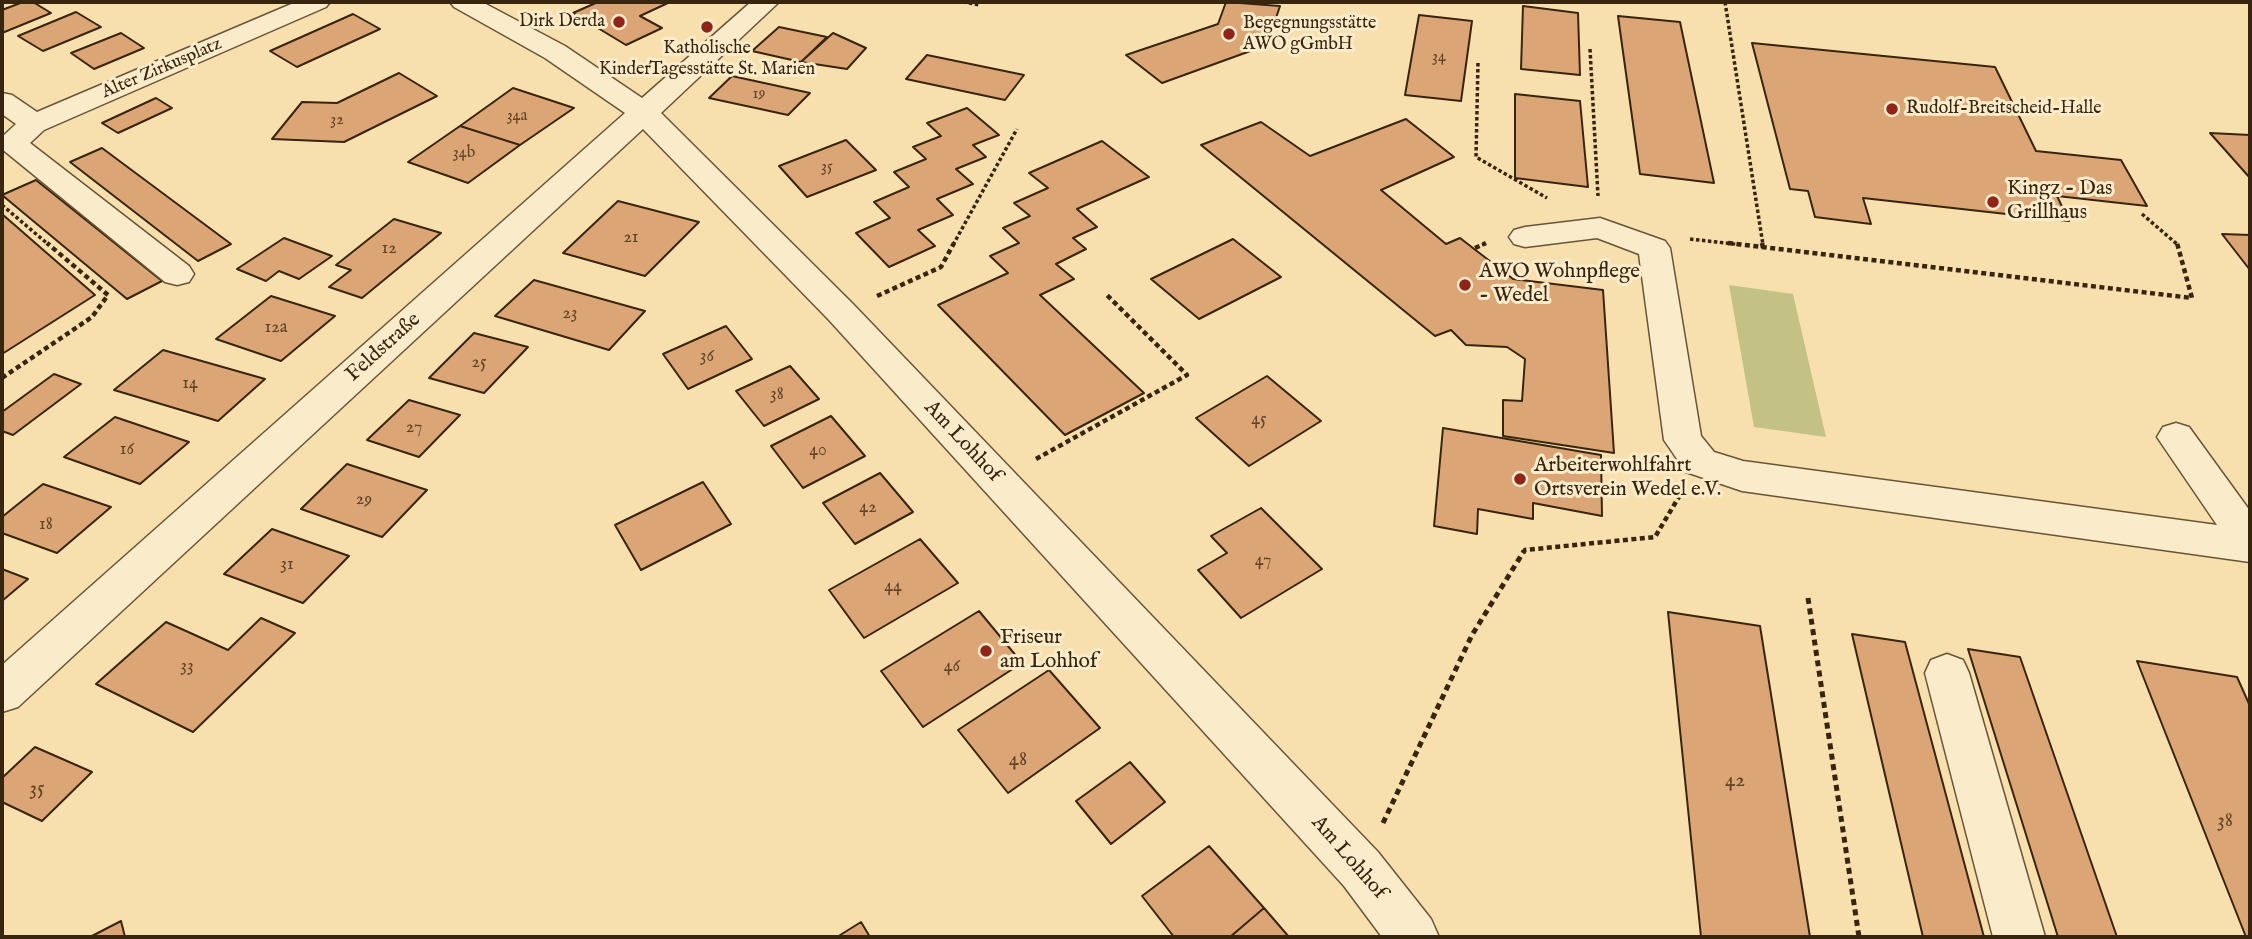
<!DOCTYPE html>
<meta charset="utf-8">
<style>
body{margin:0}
#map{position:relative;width:2252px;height:939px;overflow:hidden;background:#f8e0ae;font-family:"IM FELL English",serif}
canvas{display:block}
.frame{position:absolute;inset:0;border:4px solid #38250f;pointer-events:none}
</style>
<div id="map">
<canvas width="2252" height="939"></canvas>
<div class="frame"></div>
</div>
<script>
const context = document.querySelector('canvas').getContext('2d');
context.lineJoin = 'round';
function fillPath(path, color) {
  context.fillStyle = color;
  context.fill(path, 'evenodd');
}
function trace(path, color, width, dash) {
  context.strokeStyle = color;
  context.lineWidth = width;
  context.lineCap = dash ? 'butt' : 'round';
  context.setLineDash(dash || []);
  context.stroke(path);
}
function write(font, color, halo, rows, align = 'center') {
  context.font = font + ' "IM FELL English",serif';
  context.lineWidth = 6;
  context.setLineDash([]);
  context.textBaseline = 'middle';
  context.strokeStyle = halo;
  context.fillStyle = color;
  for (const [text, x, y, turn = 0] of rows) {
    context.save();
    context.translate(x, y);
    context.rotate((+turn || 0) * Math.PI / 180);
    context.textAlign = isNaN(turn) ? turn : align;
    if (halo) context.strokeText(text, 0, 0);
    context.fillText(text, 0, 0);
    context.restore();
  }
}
fillPath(new Path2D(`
 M1729 285 1793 294 1826 437 1754 427Z`), '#c3c186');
const building = new Path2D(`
 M23 2H33L51 13 2 33V10Z
 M598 2H670L640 16 662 28 626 45 573 13Z
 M1226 2 1280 6 1267 45 1162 83 1126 55 1218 24Z
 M1523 6 1578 13 1580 75 1521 69Z
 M76 12 101 27 43 51 18 36Z
 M353 14 380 29 297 67 270 51Z
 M1419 15 1472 21 1461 101 1405 95Z
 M1618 16 1680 22 1714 183 1640 174Z
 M779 27 827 37 801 62 752 51Z
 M121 33 144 48 94 69 71 53Z
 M833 33 866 48 847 69 801 62Z
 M1752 43 1995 67 2036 151 2121 160 2147 206 2057 196 2069 221 1863 198 1871 224 1815 217 1808 191 1790 189Z
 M927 55 1024 75 1005 100 906 79Z
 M399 73 437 96 344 142 272 139 302 102 337 103Z
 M732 76 810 93 788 115 709 98Z
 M513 88 574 108 520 145 460 126Z
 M1515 94 1580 101 1588 187 1515 178Z
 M156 98 172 108 118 133 102 123Z
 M967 108 999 135 973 145 986 157 956 169 973 184 937 199 953 215 918 230 935 246 889 267 856 233 890 218 874 202 909 187 894 172 926 159 913 147 941 136 927 123Z
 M1406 119 1454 157 1381 190 1446 244 1460 238 1513 279 1603 290 1614 453 1503 436V400L1522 401 1525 359 1507 347 1466 345 1451 330 1435 336 1201 145 1261 122 1310 156Z
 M460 126 520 145 468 183 408 162Z
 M2210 133 2250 135V178Z
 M846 140 876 170 807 197 779 166Z
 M1102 141 1149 177 1077 209 1097 227 1073 238 1086 249 1056 264 1074 279 1040 295 1144 393 1065 435 938 305 1008 273 990 256 1019 243 1003 228 1030 216 1014 203 1048 188 1029 173Z
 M102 148 231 244 198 261 70 162Z
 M36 180 162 281 127 299 2 195Z
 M618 201 699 222 645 276 563 253Z
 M2 214 95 295 2 354Z
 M394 219 441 233 362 298 329 287 351 270 336 265Z
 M2222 234 2250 235V270Z
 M284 238 332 256 299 279 279 271 266 281 237 269Z
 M1233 239 1281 277 1199 319 1151 279Z
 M534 280 645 311 609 350 495 316Z
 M271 296 335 316 281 361 216 339Z
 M726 326 752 359 688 389 663 354Z
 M474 333 528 347 484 393 429 378Z
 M163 350 265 379 218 421 114 390Z
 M790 366 819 399 764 426 736 391Z
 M54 374 81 384 13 435 2 431V412Z
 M1267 376 1321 421 1249 466 1196 418Z
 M409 400 460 415 419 457 367 440Z
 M831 416 865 456 803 488 771 446Z
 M115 417 189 442 140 484 64 457Z
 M1443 428 1601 455 1602 516 1533 503V519L1478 509 1477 534 1434 526Z
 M347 464 427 490 382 537 301 509Z
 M880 473 913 512 855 544 823 503Z
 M703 482 731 524 641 570 615 525Z
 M43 484 111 507 57 553 2 533V517Z
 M1261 508 1322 569 1241 618 1198 570 1227 553 1211 536Z
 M272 529 349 556 303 603 224 574Z
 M920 539 958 583 864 638 829 590Z
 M2 569 28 579 2 601Z
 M979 611 1022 663 923 727 881 671Z
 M1668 612 1760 626 1810 937H1701Z
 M261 618 295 633 193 732 96 684 166 622 228 650Z
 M1852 634 1905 642 1984 937H1923Z
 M1968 649 2020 657 2117 937H2058Z
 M2137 661 2237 677 2250 706V937H2246Z
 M1049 670 1100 728 1008 793 958 730Z
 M35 747 92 772 42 821 2 802V778Z
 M1130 762 1165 802 1111 844 1076 801Z
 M1209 846 1264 908 1230 937H1174L1142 896Z
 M1264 908 1289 937H1230Z
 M121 921 125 937H90Z
 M861 922 870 937H837Z`);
fillPath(building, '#dca575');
trace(building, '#38250f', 2);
const minor = new Path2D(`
 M296 2H330L326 7 44 130 30 143 189 266 194 274 189 282 177 285 165 282 2 149V137L16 124 2 114V93L12 95 37 112Z
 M450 2H482L565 46 642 98 751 2H779L661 113 853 304 1378 852 1431 919 1439 937H1382L1344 886 829 320 643 129 18 707 2 712V665L625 113 545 58 454 7Z
 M1600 218 1665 241 1670 248 1701 436 1714 452 1743 461 2217 525 2157 437 2163 427 2176 423 2189 427 2250 511V562L1742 491 1686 472 1664 440 1639 254 1597 238 1525 247 1514 244 1509 237 1514 230 1525 227Z
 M1947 654 1963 660 1969 673 2045 937H1993L1925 673 1931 660Z`);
trace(minor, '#685437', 3);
trace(new Path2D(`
 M963 2 980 5
 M1725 2 1763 245
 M1590 49 1598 196
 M1478 63 1476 157 1547 198
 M2 205 49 245
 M2142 214 2178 245
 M1690 239 1743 245
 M953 245 1017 129
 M1482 245 1487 243`), '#38250f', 3.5, [3.5, 2.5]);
trace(new Path2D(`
 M1728 243 2192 298 2177 243
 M1762 243 1763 248
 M1475 248 1486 243
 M877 296 941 267 954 243
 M2 378 92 317 108 295 47 243
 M1036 459 1187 375 1106 294
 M1523 553 1525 550 1655 537 1680 495`), '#38250f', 4.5, [5, 3.5]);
trace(new Path2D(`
 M1808 598 1859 937
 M1383 823 1472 635 1524 551`), '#38250f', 5, [6, 4.5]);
fillPath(minor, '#faebca');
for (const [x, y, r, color] of [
 [619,22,7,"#8f2418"],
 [707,27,7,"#8f2418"],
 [1229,34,7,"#8f2418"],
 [1892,109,7,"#8f2418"],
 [1993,202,7,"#8f2418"],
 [1465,285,7,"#8f2418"],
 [1520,479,7,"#8f2418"],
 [986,651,7,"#8f2418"]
]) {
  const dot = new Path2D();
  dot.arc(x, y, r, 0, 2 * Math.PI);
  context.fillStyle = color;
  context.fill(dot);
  trace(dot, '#faebca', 2.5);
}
write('16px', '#614528', null, [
 ["34",1439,58],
 ["19",759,95],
 ["34a",517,117],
 ["32",337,121],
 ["34b",464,154],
 ["35",827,168]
]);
write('18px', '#38250f', '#faebca', [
 ["Dirk Derda",605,22,"right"],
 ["Begegnungsstätte",1243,24],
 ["AWO gGmbH",1243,45],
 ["Katholische",707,49,"center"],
 ["KinderTagesstätte St. Marien",707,70,"center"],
 ["Rudolf-Breitscheid-Halle",1906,109]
], 'left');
write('18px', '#38250f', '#faebca', [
 ["Alter Zirkusplatz",162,69,-23]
]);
write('18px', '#614528', null, [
 ["21",631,238],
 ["12",389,249],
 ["23",570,314],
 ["12a",276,328],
 ["36",707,357],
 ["25",479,363],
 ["14",190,384],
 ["38",777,395],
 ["45",1259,420],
 ["27",414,428],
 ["16",127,450],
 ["40",818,451],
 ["29",364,500],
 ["42",868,508],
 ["18",46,525],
 ["47",1263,561],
 ["31",287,565],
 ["44",893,587],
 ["33",187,667],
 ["46",952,667]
]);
write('21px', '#38250f', '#faebca', [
 ["Kingz - Das",2007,190],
 ["Grillhaus",2007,214],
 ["AWO Wohnpflege",1479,273],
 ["- Wedel",1479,297],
 ["Arbeiterwohlfahrt",1534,467],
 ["Ortsverein Wedel e.V.",1534,491],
 ["Friseur",1000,639],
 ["am Lohhof",1000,663]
], 'left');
write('21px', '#38250f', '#faebca', [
 ["Feldstraße",384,348,-42],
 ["Am Lohhof",962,442,47],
 ["Am Lohhof",1348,858,49]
]);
write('21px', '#614528', null, [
 ["48",1018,761],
 ["42",1735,782],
 ["35",37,790],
 ["38",2225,822]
]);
</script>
